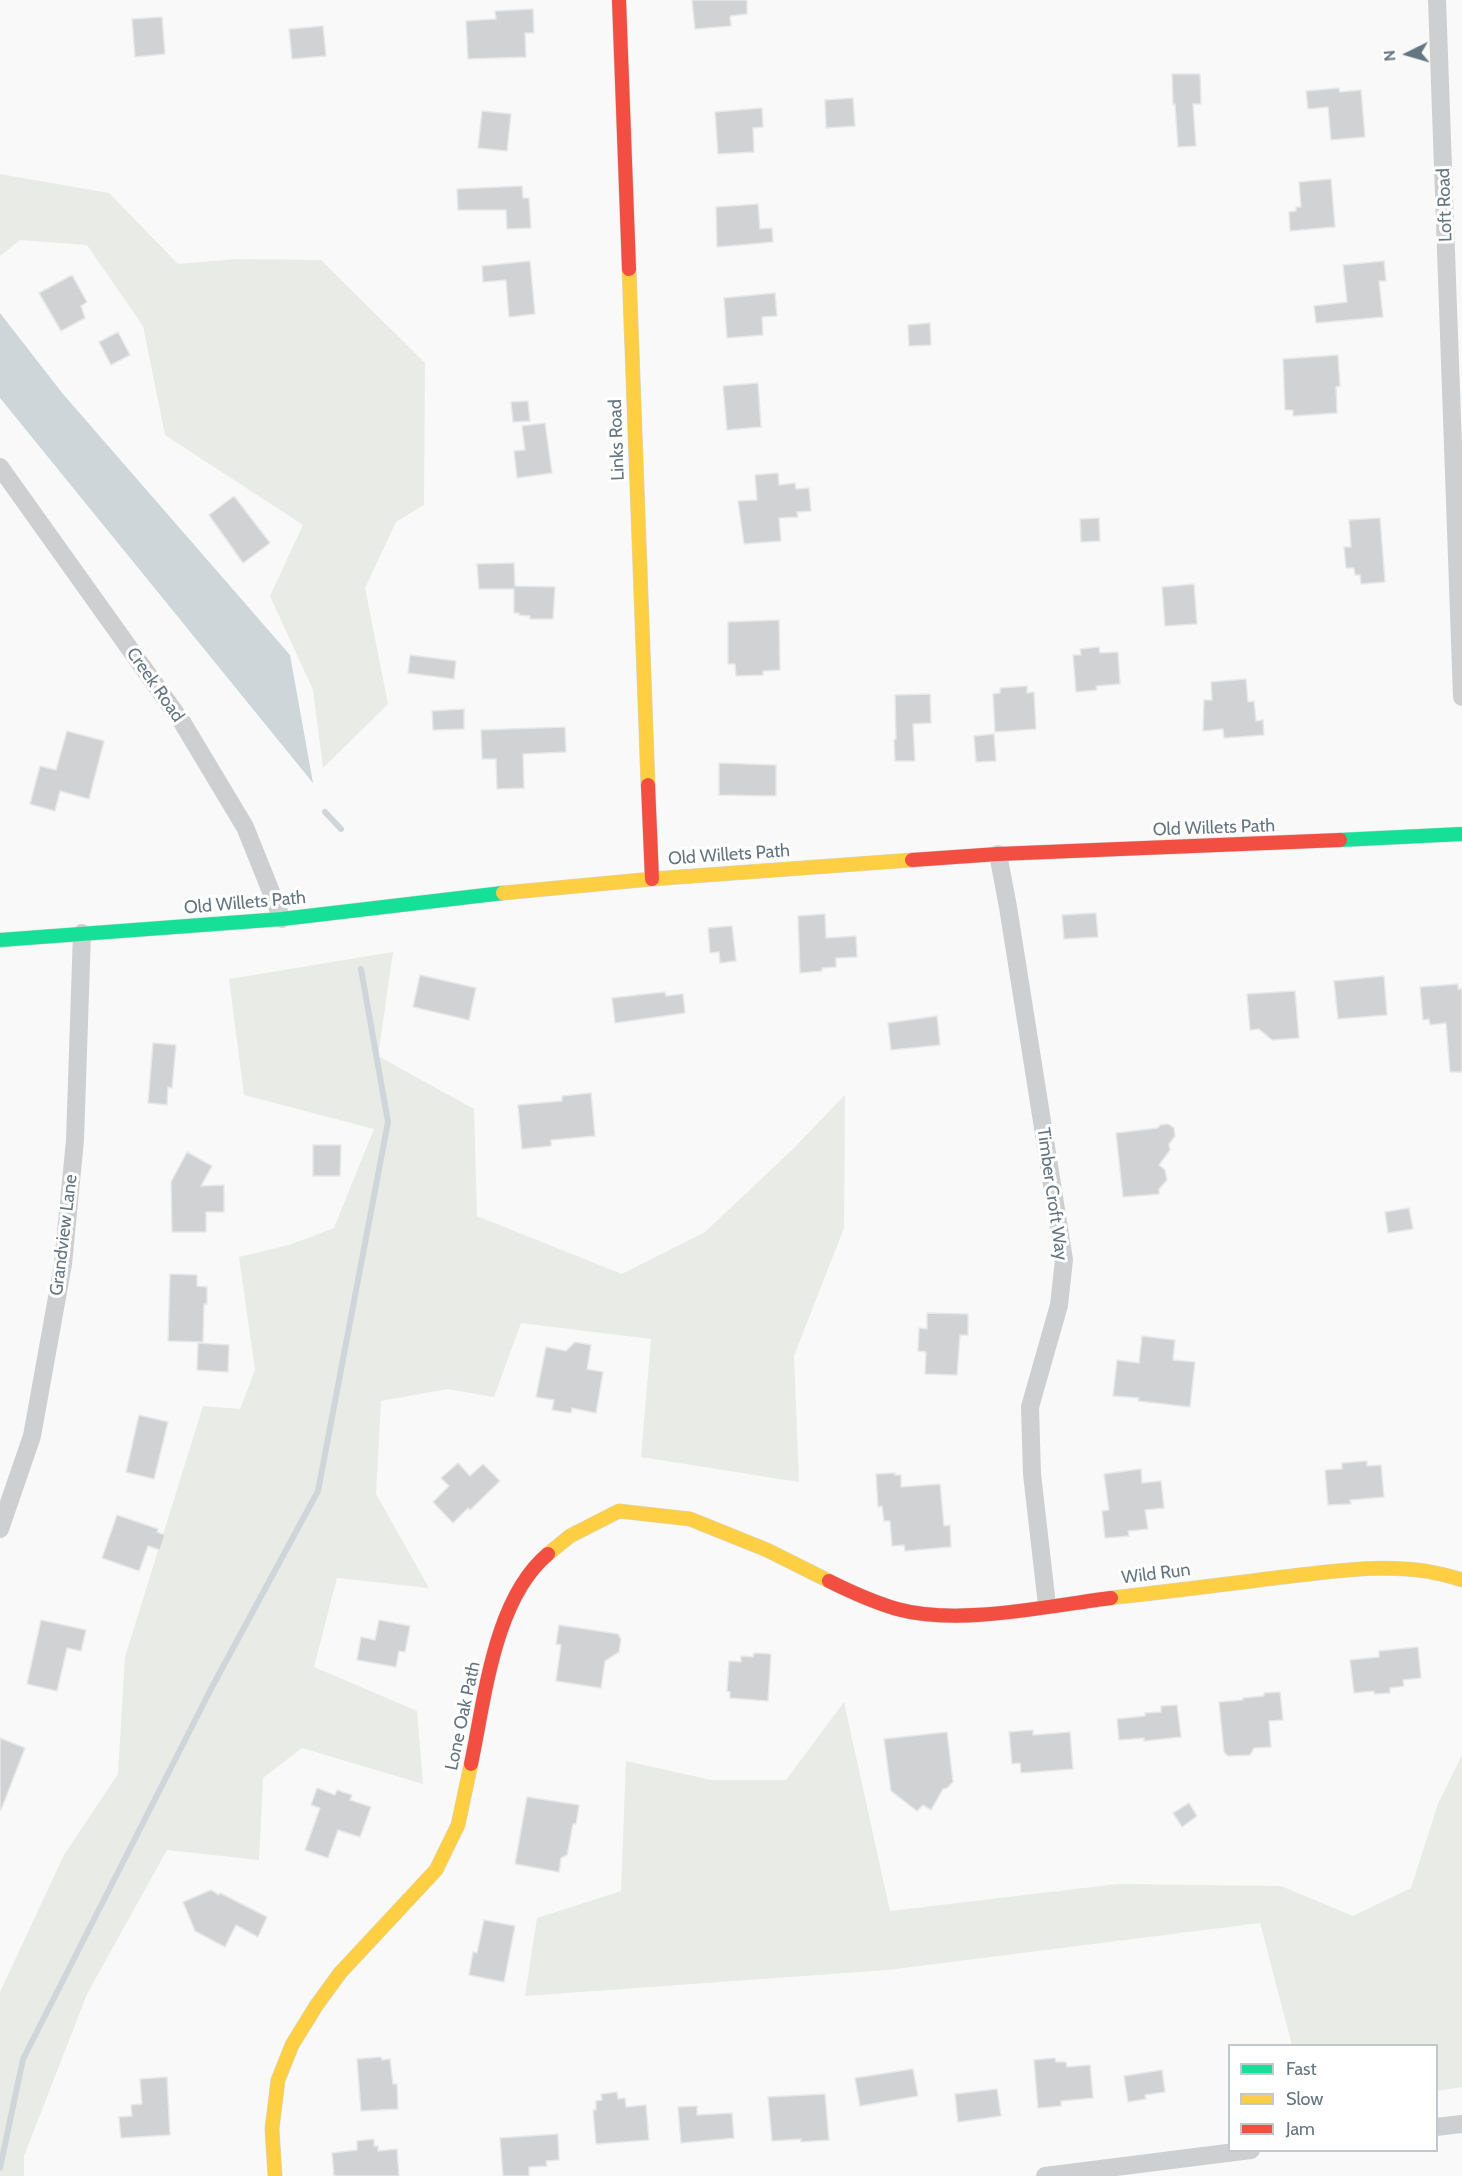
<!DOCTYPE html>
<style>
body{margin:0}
#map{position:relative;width:1462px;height:2176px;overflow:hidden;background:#f9f9f9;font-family:Cabin,sans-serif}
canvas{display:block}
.legend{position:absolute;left:1228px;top:2044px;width:210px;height:108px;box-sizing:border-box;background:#fff;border:2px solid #c1c8cd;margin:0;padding:8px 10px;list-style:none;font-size:18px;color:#657683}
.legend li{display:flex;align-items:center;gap:12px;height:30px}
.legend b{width:30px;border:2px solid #c1c8cd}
.north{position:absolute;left:1378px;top:24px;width:60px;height:60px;-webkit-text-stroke:4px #fff;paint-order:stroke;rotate:265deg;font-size:16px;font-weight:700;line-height:24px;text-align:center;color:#657683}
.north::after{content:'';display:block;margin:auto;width:21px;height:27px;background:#657683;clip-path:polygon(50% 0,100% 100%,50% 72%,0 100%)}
</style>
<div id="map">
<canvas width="1462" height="2176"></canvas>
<ul class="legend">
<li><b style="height:8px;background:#16e098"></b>Fast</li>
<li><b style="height:8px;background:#ffcf43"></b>Slow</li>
<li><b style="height:8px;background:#f24e42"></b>Jam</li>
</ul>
<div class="north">N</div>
</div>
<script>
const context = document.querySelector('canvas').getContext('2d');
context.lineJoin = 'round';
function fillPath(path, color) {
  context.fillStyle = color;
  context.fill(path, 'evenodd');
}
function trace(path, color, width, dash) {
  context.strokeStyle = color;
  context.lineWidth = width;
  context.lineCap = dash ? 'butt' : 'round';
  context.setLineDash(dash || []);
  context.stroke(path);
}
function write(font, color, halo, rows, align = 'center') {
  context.font = font + ' Cabin,sans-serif';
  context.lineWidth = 6;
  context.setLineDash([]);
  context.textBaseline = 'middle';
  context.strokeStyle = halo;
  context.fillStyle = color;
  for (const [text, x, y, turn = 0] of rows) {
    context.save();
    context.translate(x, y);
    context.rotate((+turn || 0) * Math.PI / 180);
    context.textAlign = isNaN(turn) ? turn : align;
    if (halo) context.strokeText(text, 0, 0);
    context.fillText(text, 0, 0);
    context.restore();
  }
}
fillPath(new Path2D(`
 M0 174 109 193 178 264 238 259 321 260 425 363 424 505 396 522 365 588 388 704 323 768 313 690 270 596 303 525 165 435 143 326 87 245 20 240 0 256Z
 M393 952 378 1056 474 1109 477 1216 622 1274 705 1232 793 1149 845 1095 844 1228 794 1356 799 1482 641 1457 651 1339 521 1323 494 1397 447 1389 381 1401 376 1494 429 1588 337 1578 314 1667 417 1711 423 1784 302 1748 263 1778 259 1860 167 1850 87 1994 24 2156V2176H0V1992L64 1855 118 1774 125 1657 203 1406 240 1409 255 1370 239 1257 289 1245 334 1228 374 1129 244 1095 229 979Z
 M844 1702 890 1911 1118 1884 1281 1886 1353 1916 1411 1888 1438 1804 1462 1755V2087L1437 2091 1436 2046 1292 2045 1260 1923 887 1970 525 1996 537 1918 621 1891 626 1761 711 1780H786Z`), '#e8ebe6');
fillPath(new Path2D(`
 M0 313 63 394 290 655 313 783 0 398Z`), '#ced6d9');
trace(new Path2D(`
 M325 812 341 829
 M0 2168 23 2059 212 1687 318 1491 388 1122 361 969`), '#ced6d9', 6);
const building = new Path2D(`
 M692 0H747V14L730 16 731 26 695 29Z
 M533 9 534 33H525L526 57 468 59 466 21 496 19 495 11Z
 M162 17 165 54 135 57 132 19Z
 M323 26 326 56 292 59 289 29Z
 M1172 74H1200L1201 104H1193L1196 146 1178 147 1175 104 1173 105Z
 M1339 88 1340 92 1361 90 1365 137 1331 140 1328 107 1308 109 1306 91Z
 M853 98 855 126 826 128 825 100Z
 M762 108 763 127 753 128 754 152 718 154 715 112Z
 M482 111 511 114 507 151 478 148Z
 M1331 179 1335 227 1290 231 1289 212 1296 211V207H1301L1299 182Z
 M522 186 523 198H529L531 228 507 229 506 210H458L457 189Z
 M758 204 760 229 772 228 773 242 717 247 716 207Z
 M530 261 535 314 509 317 506 280 483 282 482 266Z
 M1384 261 1386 281H1379L1383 317 1316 323 1314 306 1347 302 1343 265Z
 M72 275 87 302 81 306 85 318 61 331 39 293Z
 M775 293 777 316 762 317 763 335 727 338 724 298Z
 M930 323 931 345 909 346 908 325Z
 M118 332 130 355 111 365 99 342Z
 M1338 355 1340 386 1336 387 1337 413 1293 416V410H1285L1283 359Z
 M758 383 761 427 727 430 723 386Z
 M528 401 530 421 513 422 511 402Z
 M545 423 552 473 517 478 514 451 525 450 522 426Z
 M778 473 779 485 795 483 796 489 809 488 811 511 797 512 798 517 779 518 781 541 744 544 738 501 757 500 755 475Z
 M234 496 270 543 243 563 209 515Z
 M1099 518 1100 541 1081 542 1080 519Z
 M1380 518 1385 582 1361 584 1360 575H1355L1354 568H1346L1344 547H1351L1349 520Z
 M514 563 515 586 555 587 553 619H530V616L519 615V613H514V589H479L477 564Z
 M1194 584 1197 624 1165 626 1162 587Z
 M779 620 780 670 763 671V675L736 676 735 664H728V622Z
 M1099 647 1100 653 1118 652 1120 684 1096 686 1097 690 1076 692 1073 655H1081L1080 649Z
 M410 655 456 661 454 679 408 673Z
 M1246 679 1248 702 1254 701 1256 721 1263 720 1264 735 1224 738 1223 729 1203 731 1204 700H1212L1211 682Z
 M1027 686V693L1034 692 1036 729 995 732 993 694 1000 693V688Z
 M930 694 931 723 913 724 915 761H895L894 740 896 739 895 695Z
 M464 709V729L433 730 432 711Z
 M565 727 566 752 523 754 524 788 497 789 496 759H482L481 730Z
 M67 731 104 741 89 799 60 791 55 811 30 804 40 766 56 770Z
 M994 734 996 761 976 762 974 736Z
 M719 763 776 765V796L719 795Z
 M1096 913 1098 937 1064 939 1062 915Z
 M825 914 826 938 856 936 857 957 836 958V967L822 968V971L800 973 798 916Z
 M732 926 736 961 720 963 719 952 710 953 708 928Z
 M420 975 476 988 469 1020 413 1007Z
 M1384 976 1387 1015 1338 1019 1334 981Z
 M1458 984V989H1462V1072H1450L1446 1023 1430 1025 1429 1019 1423 1020 1420 987Z
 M1295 991 1299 1038 1272 1040 1259 1029 1250 1030 1247 994Z
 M665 992 666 996 683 994 685 1013 615 1023 612 998Z
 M937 1016 940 1045 891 1050 888 1023Z
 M153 1043 176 1045 172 1088 168 1087 167 1105 148 1103Z
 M591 1093 595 1136 551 1140V1146L522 1149 518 1105 562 1101V1096Z
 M1168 1124 1174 1128 1175 1136 1169 1144 1170 1150 1159 1165 1165 1170 1167 1180 1159 1189V1194L1123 1197 1116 1133 1158 1128 1160 1125Z
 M313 1145H341L340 1176H313Z
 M187 1152 212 1166 201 1186 224 1185V1212H206V1232H172L171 1182Z
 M1409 1208 1413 1229 1388 1233 1385 1212Z
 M170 1274 197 1275V1286L207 1287V1304H204L203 1342 168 1341Z
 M927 1313 968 1314V1335H960L957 1375 925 1374 926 1352 918 1351 919 1328 927 1329Z
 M1142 1336 1175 1340 1173 1360 1195 1362 1190 1407 1138 1401 1139 1398 1113 1396 1117 1360 1139 1363Z
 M575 1342 591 1345 587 1369 603 1372 596 1413 572 1408 571 1413 552 1410 554 1400 536 1397 546 1347 566 1351Z
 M198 1343 229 1345 228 1372 197 1370Z
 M139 1415 168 1422 154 1479 126 1472Z
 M1367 1461V1466L1381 1465 1384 1497 1350 1500 1351 1504 1328 1505 1325 1470 1342 1469V1463Z
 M458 1463 470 1476 483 1464 500 1481 470 1510 468 1508 453 1523 433 1502 449 1486 441 1478Z
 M1141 1469 1142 1483 1161 1481 1164 1508 1145 1510 1148 1529 1128 1531 1129 1536 1105 1538 1102 1511 1109 1510 1104 1474Z
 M895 1473V1475H901V1487L940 1484 944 1526 950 1525 951 1547 905 1551 904 1545 892 1546 890 1521H884L882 1506 878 1507 876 1474Z
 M117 1515 158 1529 157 1532 165 1535 160 1550 148 1546 139 1571 102 1558Z
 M41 1620 86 1630 81 1651 67 1648 57 1691 27 1684Z
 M379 1620 410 1626 405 1652 399 1651 396 1667 357 1660 361 1637 375 1640Z
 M559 1625 618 1634 621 1639 619 1652 605 1661 601 1688 556 1681 561 1645 556 1644Z
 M1418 1647 1421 1678 1403 1680 1404 1686 1390 1688V1693L1374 1694V1691L1354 1693 1350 1660 1379 1657V1651Z
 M754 1653 771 1654 768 1701 730 1698V1692L727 1691 729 1661 741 1662V1656L753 1657Z
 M1280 1692 1283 1720 1269 1721 1271 1747 1254 1748 1250 1755 1228 1756 1224 1752 1219 1702 1243 1700V1698L1264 1696V1693Z
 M1177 1705 1181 1737 1144 1741V1738L1119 1740 1117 1719 1145 1716V1713L1161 1712V1706Z
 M1033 1730V1735L1070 1732 1073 1769 1021 1773 1020 1763 1012 1764 1009 1732Z
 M947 1732 953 1782 947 1788 943 1789 931 1810 923 1805 917 1811 891 1791 884 1739Z
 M0 1738 25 1748 1 1810H0Z
 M317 1788 335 1795 337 1790 352 1795 350 1800 371 1807 360 1837 338 1830 328 1858 305 1850 320 1808 311 1805Z
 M527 1797 579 1805 576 1824H573L567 1855 561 1858 559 1872 515 1864Z
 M1189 1803 1197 1816 1182 1827 1173 1813Z
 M211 1890 219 1895 220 1893 267 1917 258 1937 236 1925 225 1947 195 1931 183 1902Z
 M484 1920 515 1926 504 1982 469 1975 473 1952 477 1953Z
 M381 2057 382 2060 390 2059 393 2084H397L398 2109 361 2111 357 2059Z
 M1055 2058 1056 2062H1066L1067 2067 1090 2065 1093 2098 1061 2101V2106L1038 2108 1034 2060Z
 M913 2069 918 2096 860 2106 855 2078Z
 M1162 2070 1165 2092 1145 2095 1146 2099 1128 2102 1124 2076Z
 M167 2077 170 2135 121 2138 119 2117 132 2116 131 2105 142 2104 140 2079Z
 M997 2089 1001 2116 958 2122 955 2094Z
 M617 2092 618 2099 625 2098 626 2107 646 2105 649 2140 596 2144 593 2110H596V2101L602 2100 601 2094Z
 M825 2094 829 2140 801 2142V2139L772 2141 768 2097Z
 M697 2106V2115L732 2113 734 2138 681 2143 678 2107Z
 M558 2134 559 2160 546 2161 547 2166 529 2167V2176H503L500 2138Z
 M374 2139V2146H378V2151L397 2149 399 2176H334L332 2153 357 2150V2141Z`);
fillPath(building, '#d0d2d3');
trace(building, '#e8e8e8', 1.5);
const fast = new Path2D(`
 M1340 840 1462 834
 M0 940 282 919 503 893`);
const slow = new Path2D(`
 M629 269 648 785
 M503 893 652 879 912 860
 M548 1554 570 1536 619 1511 690 1519 767 1550 829 1581
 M1111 1598C1162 1592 1214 1586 1266 1579 1330 1572 1400 1558 1462 1580
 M275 2176 272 2129 278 2080 292 2045 316 2006 340 1973 436 1870 458 1825 471 1764`);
const jam = new Path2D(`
 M619 0 629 269
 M648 785 652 879
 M912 860 998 854 1340 840
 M829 1581C851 1592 873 1602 897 1609 959 1626 1047 1606 1111 1598
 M471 1764C485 1698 494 1599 548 1554`);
trace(fast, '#d5d6d7', 15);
trace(slow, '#d5d6d7', 15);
trace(jam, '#d5d6d7', 15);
trace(new Path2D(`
 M1437 0 1462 697
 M0 467 182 722 245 827 282 919
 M998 854 1008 907 1064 1260 1059 1305 1030 1407 1032 1474 1047 1605
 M0 1529 32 1436 63 1264 75 1140 82 933
 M1436 2127 1462 2124
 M1045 2176 1251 2150`), '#cecfd0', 18);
trace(fast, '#16e098', 14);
trace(slow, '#ffcf43', 14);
trace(jam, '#f24e42', 14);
write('18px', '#657683', '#fff', [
 ["Loft Road",1445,205,-92],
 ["Links Road",617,440,-92],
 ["Creek Road",155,685,55],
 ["Old Willets Path",1214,828,-2],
 ["Old Willets Path",729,855,-4],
 ["Old Willets Path",245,903,-5],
 ["Timber Croft Way",1052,1194,82],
 ["Grandview Lane",64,1235,-83],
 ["Wild Run",1156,1574,-7],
 ["Lone Oak Path",463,1716,-78]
]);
</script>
